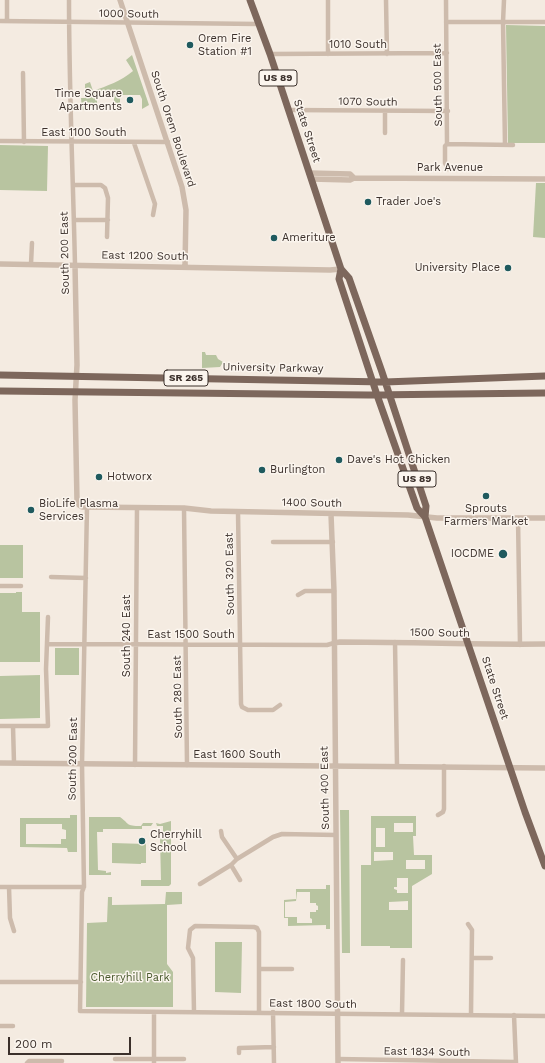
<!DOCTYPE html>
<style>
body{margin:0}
#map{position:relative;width:545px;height:1063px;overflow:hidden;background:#f4ebe1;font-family:"Work Sans",sans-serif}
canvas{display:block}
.scale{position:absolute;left:8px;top:1037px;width:123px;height:18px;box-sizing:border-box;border:2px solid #3b302b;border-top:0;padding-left:5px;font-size:12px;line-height:14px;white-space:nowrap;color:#3b302b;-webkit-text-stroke:3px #fbf5ee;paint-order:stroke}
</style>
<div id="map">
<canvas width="545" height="1063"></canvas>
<div class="scale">200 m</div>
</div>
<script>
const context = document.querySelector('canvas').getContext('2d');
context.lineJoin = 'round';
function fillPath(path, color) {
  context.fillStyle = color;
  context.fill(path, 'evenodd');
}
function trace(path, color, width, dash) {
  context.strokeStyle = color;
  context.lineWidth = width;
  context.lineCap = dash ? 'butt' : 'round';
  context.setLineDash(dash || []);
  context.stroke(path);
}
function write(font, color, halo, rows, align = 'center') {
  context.font = font + ' "Work Sans",sans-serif';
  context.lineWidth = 3;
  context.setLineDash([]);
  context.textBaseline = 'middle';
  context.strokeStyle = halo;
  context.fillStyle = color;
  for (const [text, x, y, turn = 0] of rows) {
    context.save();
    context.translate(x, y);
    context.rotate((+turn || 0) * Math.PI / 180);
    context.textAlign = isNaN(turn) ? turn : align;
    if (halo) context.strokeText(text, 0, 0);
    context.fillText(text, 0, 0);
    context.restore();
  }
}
fillPath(new Path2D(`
 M506 25 545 26V143H508Z
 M132 55 149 105 142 109V99L140 95H120V105H114V95L97 96V105L94 106V110H82L81 98H85V84L90 82 93 91C107 86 121 81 133 71L126 60Z
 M0 145 48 146 47 191 0 190Z
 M536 183H545V238L533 237Z
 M202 352H205L206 355H216L218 359 223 362 220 367 202 368Z
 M0 545H23V578H0Z
 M16 592H22V612H40V662H0V593H16Z
 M55 648H79V675H55Z
 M40 675V718L0 719V676Z
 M340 810H349L350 953H342Z
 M70 815H77V852H68L67 848 20 847V818H70ZM62 824V829L66 830V839H61V844H26V824Z
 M371 816H416V836H413L414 855H432V874L412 886V948H390V946H361V865H371ZM394 823H413V832H394ZM376 828H385V847H376ZM374 852H393V860L374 861ZM425 860V869H406V860ZM397 878H408V893H397V890L394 889V887H397ZM408 901V910H389V902Z
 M89 817H120C130 824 125 826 141 826L143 823H153L151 826H142V829H103V832H97L98 870 106 871V873L111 872V875H89Z
 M171 821V884L169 886H141V880H161L160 838 163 837V826H157L156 823 160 824Z
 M112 843 146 844V863H141V864L112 863Z
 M326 885H330V929H326V925L288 926V918H284V900L296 899V889H326ZM297 892H310V903H316V905L318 906V910H316V912H310V918L312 919V923H297V917H285V902L296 901Z
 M166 892H182V904L167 905V964L173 972V1007H86L87 923 107 922 108 897H112V905L165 904Z
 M215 942H242L241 993 215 992Z`), '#b8c4a0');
trace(new Path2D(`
 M7 0V21
 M69 0C69 88 73 177 75 265
 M328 0V54
 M386 0 387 54
 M446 0 447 144 445 146V163L448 169
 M504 0 503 22 505 145
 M0 21 258 24
 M446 22H545
 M270 54 447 53
 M23 73 24 142
 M288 110 448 111
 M385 133V111
 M0 141 168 142
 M134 143 155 204 153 215
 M447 144 513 145
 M73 185H101L105 188 108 198 107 237
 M75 220H108
 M31 264 32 243
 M87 507 82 764 84 887 82 892 80 1011 545 1016
 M184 508 187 765
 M238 512 241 704 242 707 248 710H273L280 705
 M518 518 520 645
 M273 542H333
 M51 577 86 578
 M0 586H21
 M298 595 305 591H334
 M395 642 397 766
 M48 644 327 645 334 643
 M0 726H48L46 669 48 617
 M13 726 14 763
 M135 765 137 508
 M438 815 443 812 444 809V766
 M221 831 222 837 237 859
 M231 865 240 880
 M200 884 231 865 237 859 273 837 282 834 336 835
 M0 887H84
 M9 887 10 918 14 931
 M468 924 472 930 471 1014
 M472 958H491
 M259 969H292
 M0 982H81
 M154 1012V1063
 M194 1012 193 958 188 948 190 930 195 926 254 927 257 928 259 932V1012
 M273 1012 274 1063
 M402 1014 403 960
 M514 1015 516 1063
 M0 1026H13
 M239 1053V1048L274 1047
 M115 1059H184
 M338 1059 516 1062
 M27 1063 29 1061H62`), '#cdbbac', 4.5);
trace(new Path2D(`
 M120 0 182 187 186 210 185 267
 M309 173 350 174 354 178
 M311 179 350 180 354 178 545 179
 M0 264 330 270 341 269
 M75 265 77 365 75 400 77 501 79 505 82 507 184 508 211 511 408 515 437 518H545
 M331 514 334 591 338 1063
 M334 643 340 642C408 642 477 645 545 644
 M0 763 545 768`), '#cdbbac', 5.5);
trace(new Path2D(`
 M250 0 270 54 341 269 349 278 382 372 426 506 425 517
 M341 269 339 279 377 395 417 508 425 517 525 812 545 866
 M0 375 385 382 545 376
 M0 391 368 395 545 393`), '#7d675c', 7);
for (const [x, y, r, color] of [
 [190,45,4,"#1f5a5e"],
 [130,100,4,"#1f5a5e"],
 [368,202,4,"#1f5a5e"],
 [274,238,4,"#1f5a5e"],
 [508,268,4,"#1f5a5e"],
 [339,460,4,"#1f5a5e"],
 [262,470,4,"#1f5a5e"],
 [99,477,4,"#1f5a5e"],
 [486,496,4,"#1f5a5e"],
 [31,510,4,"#1f5a5e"],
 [503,554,5,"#1f5a5e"],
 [142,841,4,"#1f5a5e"]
]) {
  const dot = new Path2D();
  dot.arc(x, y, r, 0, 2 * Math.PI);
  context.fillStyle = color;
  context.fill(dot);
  trace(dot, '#fbf5ee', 1.5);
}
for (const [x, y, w] of [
 [278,78,38],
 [186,378,44],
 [417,479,38]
]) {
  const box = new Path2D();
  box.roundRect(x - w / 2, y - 8, w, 16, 3);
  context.fillStyle = '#fbf5ee';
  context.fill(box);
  trace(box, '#3b302b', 1);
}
write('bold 10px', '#3b302b', null, [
 ["US 89",278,78],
 ["SR 265",186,378],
 ["US 89",417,479]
]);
write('11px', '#3b302b', '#fbf5ee', [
 ["1000 South",129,14,1],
 ["1010 South",358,45],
 ["South 500 East",438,85,-91],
 ["1070 South",368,102,1],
 ["South Orem Boulevard",173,129,72],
 ["State Street",307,131,72],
 ["East 1100 South",84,133],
 ["Park Avenue",450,168],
 ["South 200 East",65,253,-91],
 ["East 1200 South",145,256,1],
 ["University Parkway",273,368,1],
 ["1400 South",312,503,1],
 ["South 320 East",230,574,-91],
 ["1500 South",440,633,1],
 ["East 1500 South",191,635],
 ["South 240 East",127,636,-90],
 ["State Street",495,688,72],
 ["South 280 East",178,697,-91],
 ["East 1600 South",237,755],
 ["South 200 East",73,759,-89],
 ["South 400 East",325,788,-91],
 ["East 1800 South",313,1004,1],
 ["East 1834 South",427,1052,1]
]);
write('11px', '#3b302b', '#fbf5ee', [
 ["Orem Fire",198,39],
 ["Station #1",198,52],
 ["Time Square",122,94,"right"],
 ["Apartments",122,107,"right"],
 ["Trader Joe's",376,202],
 ["Ameriture",282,238],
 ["University Place",500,268,"right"],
 ["Dave's Hot Chicken",347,460],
 ["Burlington",270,470],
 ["Hotworx",107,477],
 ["BioLife Plasma",39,504],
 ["Services",39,517],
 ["Sprouts",486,509,"center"],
 ["Farmers Market",486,522,"center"],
 ["IOCDME",494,554,"right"],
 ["Cherryhill",150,835],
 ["School",150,848]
], 'left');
write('11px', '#4a5a2e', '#fbf5ee', [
 ["Cherryhill Park",130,978]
]);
</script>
